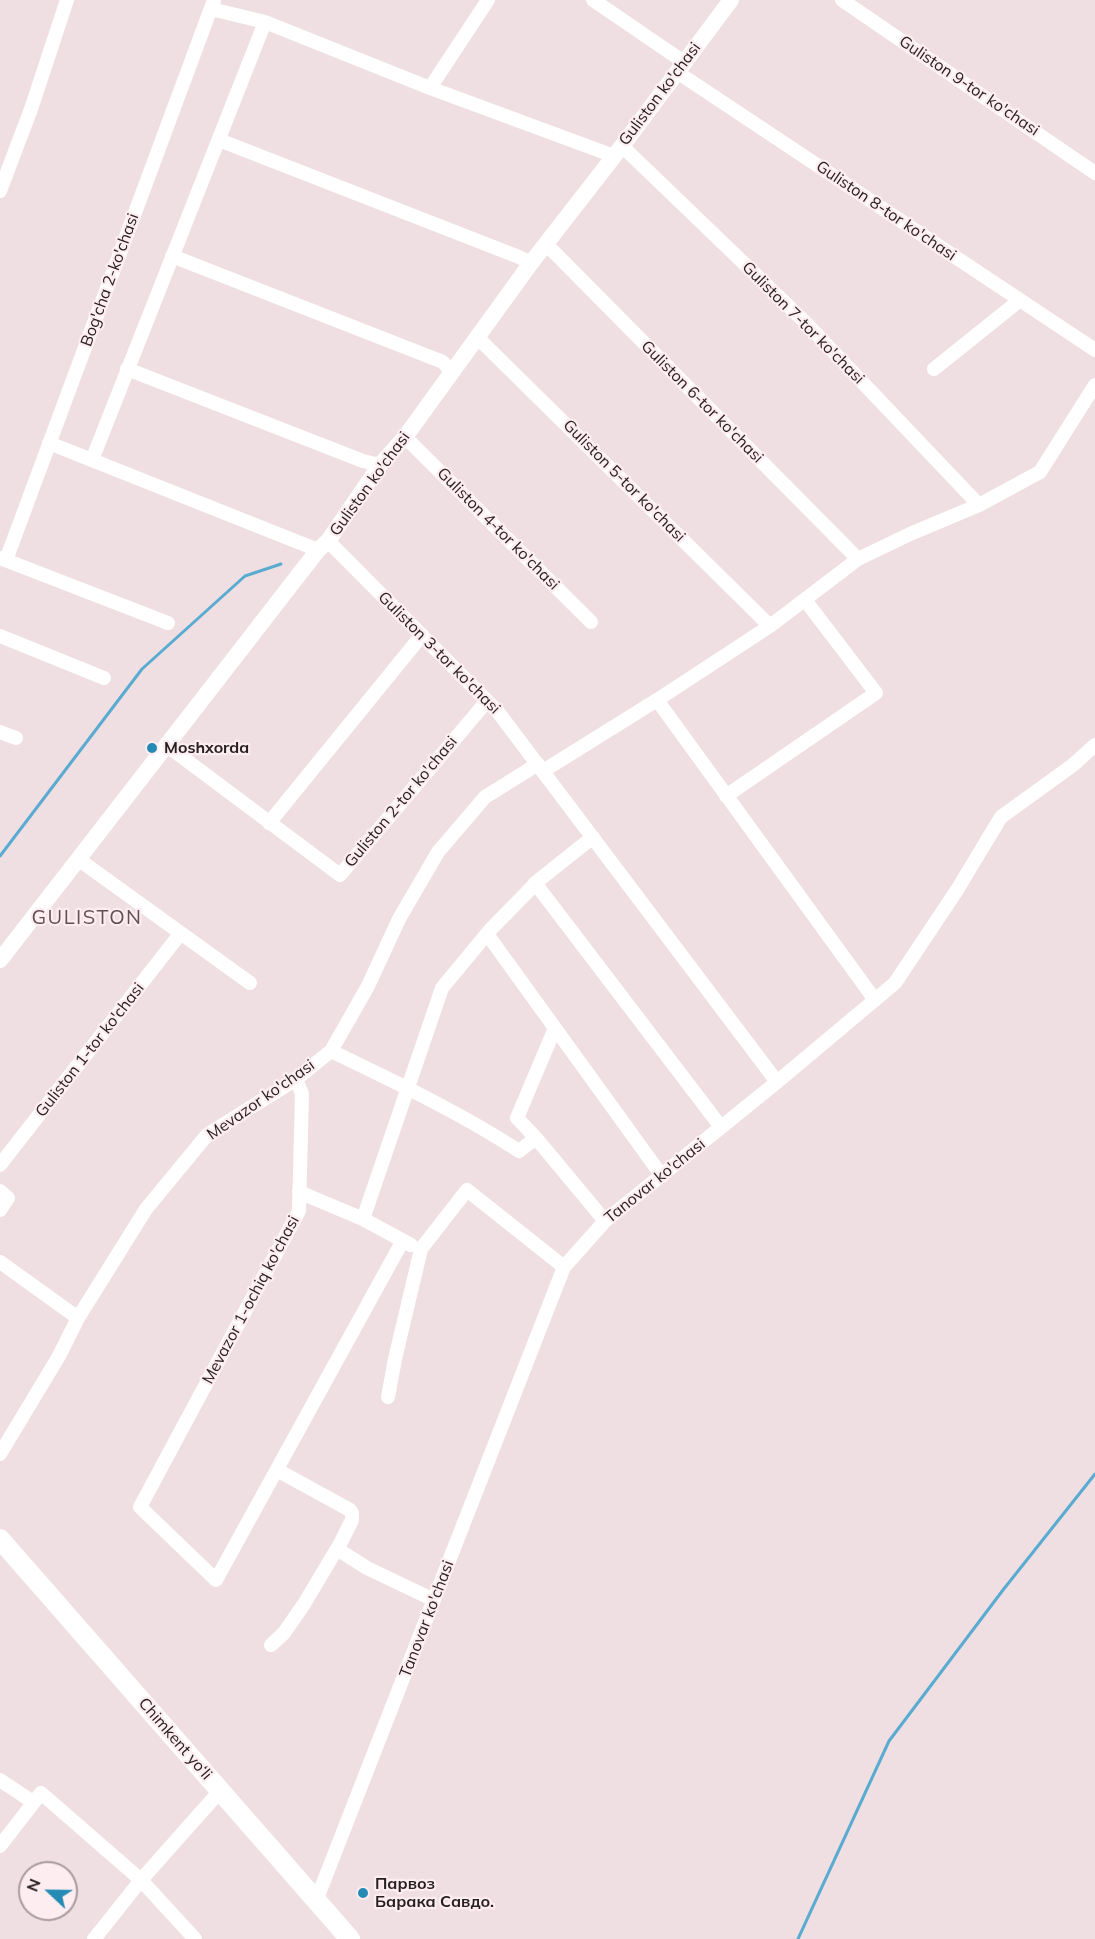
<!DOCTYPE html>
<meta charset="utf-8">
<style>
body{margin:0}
#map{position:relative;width:1095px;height:1939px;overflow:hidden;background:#f0dfe2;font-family:Mulish,sans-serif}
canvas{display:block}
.north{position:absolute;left:18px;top:1861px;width:60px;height:60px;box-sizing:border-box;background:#fdecf0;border:2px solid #a79b9e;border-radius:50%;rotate:292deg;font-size:16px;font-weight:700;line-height:24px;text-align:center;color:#272122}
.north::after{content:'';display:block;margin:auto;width:21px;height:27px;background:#268bb4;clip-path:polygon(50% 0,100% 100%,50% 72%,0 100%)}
</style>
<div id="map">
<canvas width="1095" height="1939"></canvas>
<div class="north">N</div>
</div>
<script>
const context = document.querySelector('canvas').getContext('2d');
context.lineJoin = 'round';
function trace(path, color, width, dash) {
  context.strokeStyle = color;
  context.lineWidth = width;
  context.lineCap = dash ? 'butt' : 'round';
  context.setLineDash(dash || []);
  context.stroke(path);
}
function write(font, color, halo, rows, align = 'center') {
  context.font = font + ' Mulish,sans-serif';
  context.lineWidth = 4.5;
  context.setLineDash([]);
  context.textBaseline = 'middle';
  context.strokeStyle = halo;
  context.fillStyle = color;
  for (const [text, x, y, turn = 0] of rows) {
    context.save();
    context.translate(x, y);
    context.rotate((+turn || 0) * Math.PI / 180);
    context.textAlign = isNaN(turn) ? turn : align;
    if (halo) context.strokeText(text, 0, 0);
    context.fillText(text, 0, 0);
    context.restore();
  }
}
trace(new Path2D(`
 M0 856 142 669 245 576 281 564
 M798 1939 889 1741 1003 1590 1095 1474`), '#59abd1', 3);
trace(new Path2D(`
 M593 0 684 62
 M842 0 1095 173
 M211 9 265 22 430 88 614 156
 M677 72 1095 350
 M430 88 488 0
 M219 140 519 257 531 263
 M622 146 806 323 979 505
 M0 191 31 109 67 0
 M546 244 858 559
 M172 256 443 362 451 372
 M477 337 770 626
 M127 369 363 461 380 465
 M934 369 1020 300
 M405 437 591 622
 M49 443 318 550
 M92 460 265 22
 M328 541 498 712 777 1082
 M0 558 168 623
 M6 560 214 0
 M0 636 104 678
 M657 700 875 1000
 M0 732 16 738
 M166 745 340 875 487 701
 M543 771 657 700 770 626 858 559 910 534 979 505 1040 472 1095 385
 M726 796 876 693 805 600
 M269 823 422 635
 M78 859 250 983
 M535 883 721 1127
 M487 934 662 1176
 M555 1028 517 1118 536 1138 605 1221
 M331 1051C395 1082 459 1112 519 1151L536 1138
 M296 1079 302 1094 299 1211 140 1507 216 1580 402 1242
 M0 1165 180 934
 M0 1191 8 1198 0 1210
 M299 1192 363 1219 411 1245
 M363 1219 442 988 490 930 539 880 593 837
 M0 1262 78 1318
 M388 1397 395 1359 421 1249 467 1190 564 1267
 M0 1454 59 1356 78 1318 146 1209 207 1135 296 1079 331 1051 368 986 399 919 438 852 485 797 538 764
 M337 1549 367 1568 434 1600
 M271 1645 284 1633 304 1604 341 1542 352 1520V1513L350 1510 277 1470
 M0 1780 33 1802
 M0 1846 41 1793 141 1880 195 1939
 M316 1901 564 1267 605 1221 777 1082 895 983 957 890 1001 817 1073 765 1095 745
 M94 1939 141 1880 220 1791`), '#fff', 14);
trace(new Path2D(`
 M0 960 318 550 328 541 380 465 405 437 531 263 622 146 731 0`), '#fff', 16);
trace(new Path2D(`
 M0 1539 350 1939`), '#fff', 20);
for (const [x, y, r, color] of [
 [152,748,6,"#268bb4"],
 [363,1893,6,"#268bb4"]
]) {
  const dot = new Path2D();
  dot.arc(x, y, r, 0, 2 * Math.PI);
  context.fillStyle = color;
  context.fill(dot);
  trace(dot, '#fdecf0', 2);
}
write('16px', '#272122', '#fdecf0', [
 ["Guliston 9-tor ko'chasi",969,86,34],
 ["Guliston ko'chasi",660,94,-53],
 ["Guliston 8-tor ko'chasi",886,211,34],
 ["Bog'cha 2-ko'chasi",110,280,-70],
 ["Guliston 7-tor ko'chasi",803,323,45],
 ["Guliston 6-tor ko'chasi",702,402,45],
 ["Guliston 5-tor ko'chasi",624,481,45],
 ["Guliston ko'chasi",370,484,-54],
 ["Guliston 4-tor ko'chasi",498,529,45],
 ["Guliston 3-tor ko'chasi",439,653,45],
 ["Guliston 2-tor ko'chasi",401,802,-50],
 ["Guliston 1-tor ko'chasi",90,1050,-52],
 ["Mevazor ko'chasi",261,1100,-35],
 ["Tanovar ko'chasi",655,1181,-39],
 ["Mevazor 1-ochiq ko'chasi",251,1300,-62],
 ["Tanovar ko'chasi",427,1619,-69],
 ["Chimkent yo‘li",175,1739,49]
]);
write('bold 16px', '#272122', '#fdecf0', [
 ["Moshxorda",164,748],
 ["Парвоз",375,1884],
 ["Барака Савдо.",375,1902]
], 'left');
context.letterSpacing = '1.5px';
write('20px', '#5f5154', '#fdecf0', [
 ["GULISTON",87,918]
]);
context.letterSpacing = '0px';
</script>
